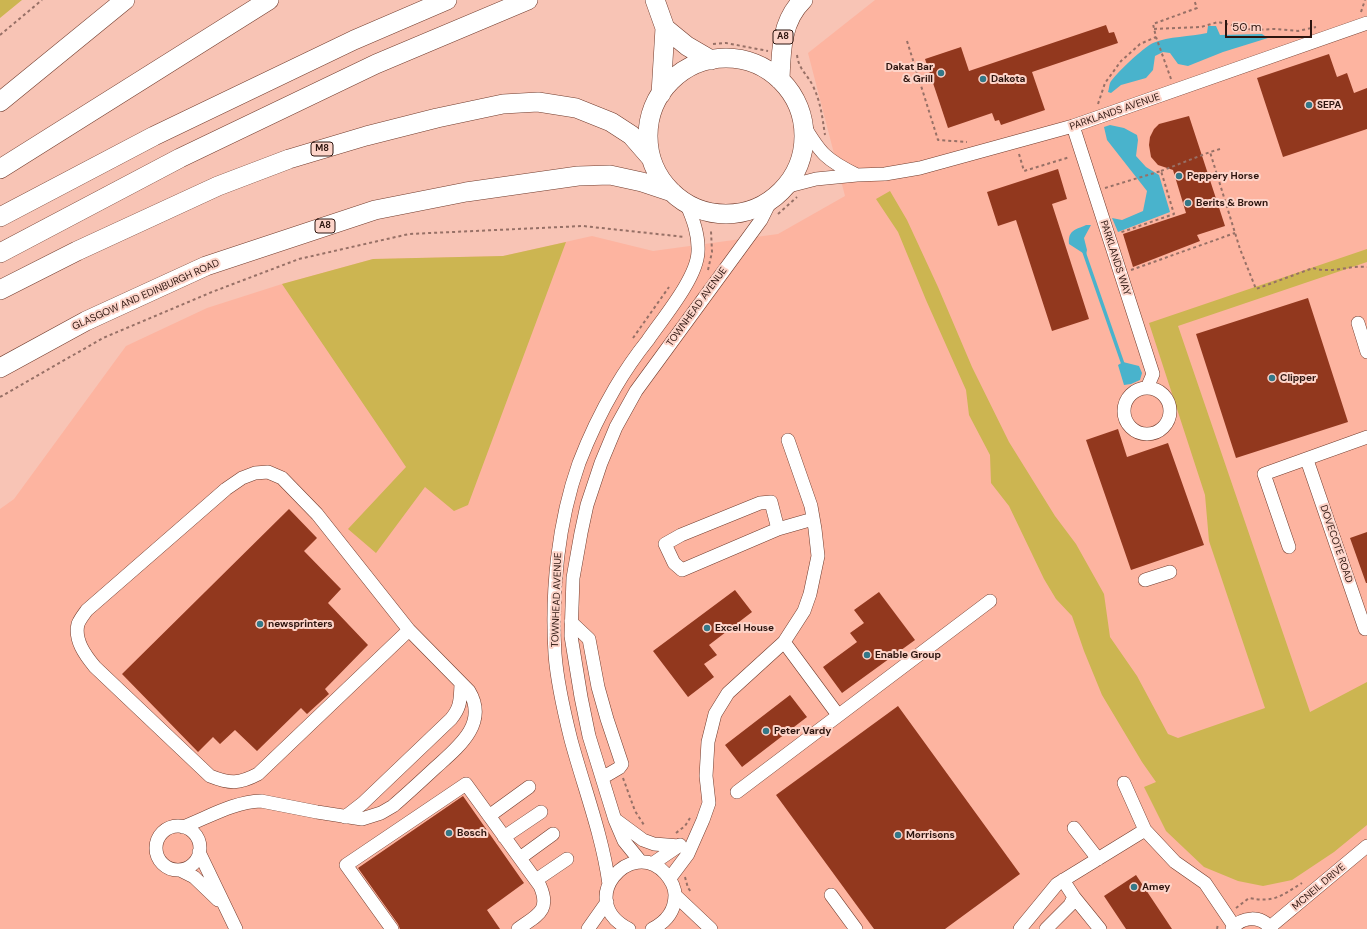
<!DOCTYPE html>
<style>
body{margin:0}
#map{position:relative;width:1367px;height:929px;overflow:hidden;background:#f8c4b5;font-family:"DM Sans",sans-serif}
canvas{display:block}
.scale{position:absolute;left:1225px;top:20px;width:87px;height:18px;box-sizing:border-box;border:2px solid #2d150f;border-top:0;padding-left:5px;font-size:12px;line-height:14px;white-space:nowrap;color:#2d150f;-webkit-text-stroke:3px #fdd4c9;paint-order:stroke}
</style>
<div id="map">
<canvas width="1367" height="929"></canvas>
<div class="scale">50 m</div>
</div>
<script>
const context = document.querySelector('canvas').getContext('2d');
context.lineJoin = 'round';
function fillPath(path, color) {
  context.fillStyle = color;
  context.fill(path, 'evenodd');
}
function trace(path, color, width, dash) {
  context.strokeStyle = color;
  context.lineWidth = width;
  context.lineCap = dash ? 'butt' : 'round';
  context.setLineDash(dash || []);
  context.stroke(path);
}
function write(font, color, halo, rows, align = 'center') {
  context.font = font + ' "DM Sans",sans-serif';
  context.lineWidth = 4;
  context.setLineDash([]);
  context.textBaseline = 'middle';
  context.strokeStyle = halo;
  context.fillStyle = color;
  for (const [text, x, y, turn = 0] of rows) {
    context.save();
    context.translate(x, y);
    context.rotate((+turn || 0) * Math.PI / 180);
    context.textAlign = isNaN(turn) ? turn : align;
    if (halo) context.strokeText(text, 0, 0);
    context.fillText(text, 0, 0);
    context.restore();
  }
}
fillPath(new Path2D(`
 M875 0H1367V929H0V509L14 499 126 346 207 308 282 284 373 259 503 256 592 236 653 251 778 234 845 196 808 53Z`), '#fdb4a0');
fillPath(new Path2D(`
 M0 0H22L0 18Z
 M890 191 907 220 938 287 972 367 1009 442 1055 516 1076 544 1104 594 1110 637 1137 676 1168 734 1178 738 1265 708 1209 541 1205 495 1149 323 1367 249V262L1178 326 1310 712 1367 682V825L1334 852 1292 880 1263 886 1238 881 1204 867 1166 831 1144 787 1156 782 1142 762 1102 695 1084 651 1072 616 1056 599 1044 579 1009 506 991 483 990 455 969 415 966 390 926 300 898 232 876 199Z
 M566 242 468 505 454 511 425 487 376 553 348 529 406 467 282 284 373 259 503 256Z`), '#ccb551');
fillPath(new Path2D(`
 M1208 26H1216L1220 35 1262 34 1268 38 1223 52 1188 66 1178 64 1170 53 1163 52 1155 56 1153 70 1146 78 1121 85 1111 93 1108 92C1109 89 1109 86 1110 83 1114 75 1144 47 1153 43 1169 36 1190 37 1207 33Z
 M1110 125 1124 128 1137 135 1138 140 1136 156 1146 167 1159 175 1170 212 1118 232 1112 218 1122 220 1143 211 1147 191 1107 140 1104 127Z
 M1086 225H1091L1084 238 1087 250 1086 255 1069 244C1068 230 1075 230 1086 225Z
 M1123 362 1139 366 1142 373 1140 380 1131 384 1124 385 1118 365Z`), '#49b3cc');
trace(new Path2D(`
 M1084 252 1124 367`), '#49b3cc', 3.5);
fillPath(new Path2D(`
 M1106 25 1109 33 1114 32 1118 43 1032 72 1045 110 1001 125 999 120 995 121 992 113 948 128 925 59 961 47 969 71Z
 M1329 54 1337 77 1347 73 1354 93 1367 88V129L1283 157 1257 78Z
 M1189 116 1225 226 1197 235 1200 241 1133 267 1123 234 1186 213 1173 170 1158 165 1151 157 1149 145 1150 137 1154 129 1159 124Z
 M1058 169 1067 199 1052 204 1089 319 1052 331 1016 220 998 226 987 192Z
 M1308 298 1348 422 1236 458 1196 334Z
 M1118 429 1127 457 1168 443 1204 545 1131 570 1086 440Z
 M289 509 317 538 304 551 341 589 328 603 368 645 325 689 329 694 307 714 301 708 257 751 235 730 220 744 213 737 198 752 122 674Z
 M1367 532V583H1366L1350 538Z
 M735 590 752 612 709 645 717 655 704 664 714 677 688 697 653 651Z
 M879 592 915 640 842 693 823 667 857 642 850 633 864 623 854 610Z
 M790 695 807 717 742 767 725 745Z
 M898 706 1020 874 945 929H874L776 795Z
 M463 796 524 883 487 910 500 929H400L398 924 358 868Z
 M1136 875 1172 929H1126L1104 896Z`), '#92381e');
const minor = new Path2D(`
 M803 124C820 153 826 160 857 175
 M1073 126 1153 374 1147 388
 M785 187 816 179 857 175 885 174 920 168 1073 126 1367 23
 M1358 323 1367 352
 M1124 411a23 23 0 1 1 46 0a23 23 0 1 1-46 0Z
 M1307 460 1365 629
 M778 529 771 502 760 503 681 535 665 544 674 563 682 570 778 529 813 519
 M1289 547 1264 474 1367 437
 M1145 580 1170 572
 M571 622 589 639 598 687 607 719 622 764 619 768 602 778
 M784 642 838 715
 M1124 783 1145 830 1175 862 1205 883 1234 926
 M737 792 990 601
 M489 816 529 787
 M345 817 363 803 451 719C461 707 460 700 461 685
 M616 820 643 840 654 844 679 846
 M156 848a22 22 0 1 1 44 0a22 22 0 1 1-44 0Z
 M183 827C209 817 233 802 261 801L317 812 362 819 381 813 393 806C407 794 421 781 435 768 457 748 489 724 469 691L409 630 317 514 282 478 268 472 255 473 242 478 226 489 87 610C84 614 80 619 78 624 74 640 85 655 95 667L210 776C230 784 239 784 258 774L409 630
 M1074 828 1098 859
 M504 837 541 812
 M199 852 236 929
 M520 858 553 834
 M641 862 624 841 615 820 589 736 581 697 571 636 573 578 581 533 587 505 601 463 616 427 636 391 761 220 771 200
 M652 864 680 845
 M180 870 194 877 218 900
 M670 878 688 854 703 820 709 803 706 776 708 742 715 714 728 693 784 642 804 611 810 594 818 556 815 529 811 506 788 440
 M536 880 567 859
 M609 884C602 834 584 788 571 740 564 712 557 682 555 654 551 592 558 522 579 463 589 437 601 412 615 388 625 371 636 355 648 340 663 318 697 278 698 252 699 235 693 219 686 203
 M675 895 711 929
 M831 895 856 929
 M1074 897 1100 929
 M1270 927 1367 846
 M392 929 346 865 466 784 540 886C551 911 537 915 518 929
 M588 929 607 902
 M629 929C574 901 631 836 665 873 671 880 675 887 675 895 675 911 666 922 652 929
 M1020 929 1057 884 1145 830
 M1046 929 1070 905 1074 897 1063 880
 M1232 929C1242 916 1261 915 1271 929`);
const highway = new Path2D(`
 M655 0 665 28 661 94
 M665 28 687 46 711 60
 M648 136a78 78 0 1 1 156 0a78 78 0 1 1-156 0Z
 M780 80C781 52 781 21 803 0
 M0 102 125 0
 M0 169 269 0
 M0 217 154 136 354 40 447 0
 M0 253 180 158 376 64 528 0
 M0 290 77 251 218 186 289 159 366 136 437 118 503 104 538 102 576 108 611 122 631 135 651 158
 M0 368 86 321 206 266 375 210 466 192 578 176 610 175 642 182 672 192`);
trace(minor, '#713b2c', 14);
trace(highway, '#713b2c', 20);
trace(new Path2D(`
 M1361 12 1365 0
 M1154 29 1201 27 1218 22 1253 30 1275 29 1298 31 1316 27
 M0 35 42 0
 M907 41 938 140 967 142
 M713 44 726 43 768 51
 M797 55C799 70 807 74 813 86 821 103 822 116 825 135
 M1171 79 1156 37 1153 24 1197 8 1194 0
 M1098 104 1105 83 1121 61 1140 44 1156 37
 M1220 149 1210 152 1240 249 1256 289 1313 268C1331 274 1349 265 1367 267
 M1019 154 1024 171 1070 157
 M1161 171 1210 152
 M1105 188 1161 171 1174 214 1119 233
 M778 214 797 197
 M708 270 712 252 711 231 709 232
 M1131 270 1235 233
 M633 338 669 287
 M0 397 103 338 212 292 299 259 409 234 583 226 685 237
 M623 778 635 811 644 825
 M676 833 685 826 690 818
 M685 877 688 888 692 893
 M1236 908 1249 898C1274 903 1281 896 1302 883
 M1217 929 1218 924`), '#977066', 2, [3, 3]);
trace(minor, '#fff', 13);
trace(highway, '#fff', 19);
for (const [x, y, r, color] of [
 [941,73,4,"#347888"],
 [983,79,4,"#347888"],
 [1309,105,4,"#347888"],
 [1179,176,4,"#347888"],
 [1188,203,4,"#347888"],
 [1272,378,4,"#347888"],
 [260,624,4,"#347888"],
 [707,628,4,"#347888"],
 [867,655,4,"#347888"],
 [766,731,4,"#347888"],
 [449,833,4,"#347888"],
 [898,835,4,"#347888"],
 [1134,887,4,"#347888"]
]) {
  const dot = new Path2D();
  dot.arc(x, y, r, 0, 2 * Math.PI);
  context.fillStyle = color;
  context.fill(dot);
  trace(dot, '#fdd4c9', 1.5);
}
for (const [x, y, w] of [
 [783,37,20],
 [322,149,22],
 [325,226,20]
]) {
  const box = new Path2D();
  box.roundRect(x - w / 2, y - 7, w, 14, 3);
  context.fillStyle = '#fdd4c9';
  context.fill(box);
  trace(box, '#2d150f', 1);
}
write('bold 9px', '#2d150f', null, [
 ["A8",783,37],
 ["M8",322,149],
 ["A8",325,226]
]);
write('bold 10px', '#2d150f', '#fdd4c9', [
 ["Dakat Bar",933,67,"right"],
 ["& Grill",933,79,"right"],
 ["Dakota",991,79],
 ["SEPA",1317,105],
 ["Peppery Horse",1187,176],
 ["Berits & Brown",1196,203],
 ["Clipper",1280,378],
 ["newsprinters",268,624],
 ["Excel House",715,628],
 ["Enable Group",875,655],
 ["Peter Vardy",774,731],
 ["Bosch",457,833],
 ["Morrisons",906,835],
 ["Amey",1142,887]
], 'left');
write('10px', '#2d150f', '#fdd4c9', [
 ["PARKLANDS AVENUE",1115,112,-19],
 ["PARKLANDS WAY",1115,258,72],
 ["GLASGOW AND EDINBURGH ROAD",146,295,-24],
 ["TOWNHEAD AVENUE",697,307,-54],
 ["DOVECOTE ROAD",1336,544,71],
 ["TOWNHEAD AVENUE",557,600,-88],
 ["MCNEIL DRIVE",1319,887,-40]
]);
</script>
